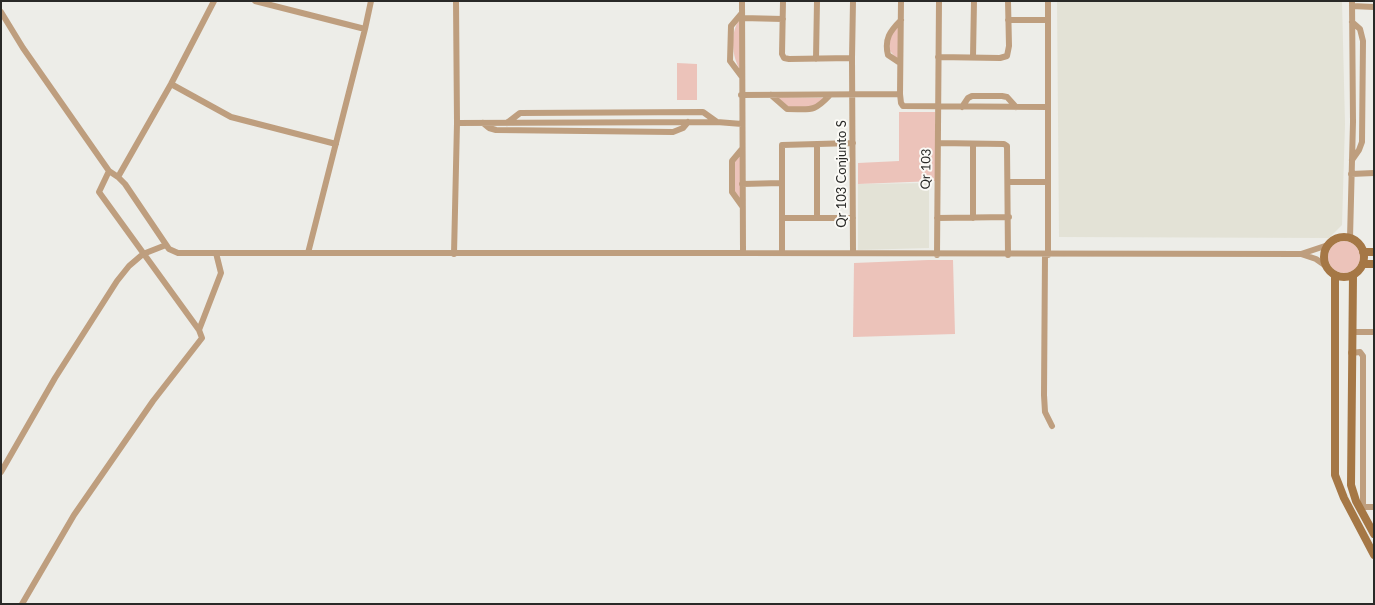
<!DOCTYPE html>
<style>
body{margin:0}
#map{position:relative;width:1375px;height:605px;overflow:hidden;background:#edede8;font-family:Lato,sans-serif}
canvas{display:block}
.frame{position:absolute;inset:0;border:2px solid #292927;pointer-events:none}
</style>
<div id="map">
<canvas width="1375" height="605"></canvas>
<div class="frame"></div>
</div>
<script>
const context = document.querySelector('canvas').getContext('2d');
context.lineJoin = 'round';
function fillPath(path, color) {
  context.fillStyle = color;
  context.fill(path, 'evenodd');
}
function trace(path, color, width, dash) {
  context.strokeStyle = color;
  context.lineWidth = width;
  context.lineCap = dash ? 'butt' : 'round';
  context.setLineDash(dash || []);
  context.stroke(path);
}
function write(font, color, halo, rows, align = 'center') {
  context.font = font + ' Lato,sans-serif';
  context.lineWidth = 4;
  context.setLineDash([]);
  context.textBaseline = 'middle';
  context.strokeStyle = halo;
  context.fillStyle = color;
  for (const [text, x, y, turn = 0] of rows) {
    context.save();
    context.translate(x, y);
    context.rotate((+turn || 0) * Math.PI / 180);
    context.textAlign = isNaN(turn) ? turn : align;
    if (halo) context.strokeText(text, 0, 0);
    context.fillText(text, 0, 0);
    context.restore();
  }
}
fillPath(new Path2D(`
 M1057 1H1342L1345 124 1342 225 1329 238 1059 237Z
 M929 183V248L858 250V184Z`), '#e3e2d6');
fillPath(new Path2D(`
 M741 21V71C732 58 730 35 738 22Z
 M900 24 899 61 890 51 889 38Z
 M677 63 697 64V100H677Z
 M776 97 827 98 817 107 787 108Z
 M899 112H935V181L858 184V163L899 161Z
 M740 153V201L734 192 733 161Z
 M1328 257a16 16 0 1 1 32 0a16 16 0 1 1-32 0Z
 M928 260H953L955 334 853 337 854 263Z`), '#ecc3ba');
trace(new Path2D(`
 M214 1 171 84 118 177 125 184 169 249 178 253H308L365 29
 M255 1 365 29 371 1
 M783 1 782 54 784 58 789 59 852 58 853 1
 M901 1 900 94 901 103 903 106 1048 107
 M1352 6 1374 7
 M1 12 23 48 109 171 118 177
 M742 18 783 19
 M1008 20H1048
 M938 57 1000 58 1007 56 1009 46 1008 1
 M973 57 974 1
 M852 58 853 253
 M816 59 817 1
 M900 63 888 55C884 39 890 31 901 20
 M742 77 730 61 731 26 742 13
 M171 84 231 117 336 144
 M741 95 900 94
 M771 95 787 109C811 109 813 113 830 95
 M962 107 968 98 972 96H1002L1007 97 1016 107
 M457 123 717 122 742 124
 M483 123 489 128 496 130 673 132 683 128 688 122
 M507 123 520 113 703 112 717 122
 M938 143 1004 144 1007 146 1008 255
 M973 144V218
 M742 149 732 161V192L742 206
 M1352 160 1359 150 1362 142 1363 41 1360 29 1352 22
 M1351 174 1374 173
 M1009 182H1048
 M742 184 781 183
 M782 218H853
 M817 218V144
 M937 218 1009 217
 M1350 238 1353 122 1352 1
 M308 253H743L742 1
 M743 253 1301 254
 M782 253V145L853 143
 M454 254 457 123 456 1
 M937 255 939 1
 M1045 255 1044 395 1045 412 1052 426
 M1048 255V1
 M1326 266 1316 259 1301 254 1328 245
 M199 330 221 273 216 253
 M1352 332H1374
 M1351 353 1360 352 1363 356V507
 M1 472 55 378 117 281 129 266 143 254 166 245
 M1360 507H1374
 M22 604 74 515 153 401 202 338 199 330 99 192 109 171`), '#be9e7e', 6);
trace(new Path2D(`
 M1324 257a20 20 0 1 1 40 0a20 20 0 1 1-40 0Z
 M1363 252H1374
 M1363 264H1374
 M1353 275 1351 485 1356 501 1374 534
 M1335 276V475L1344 498 1374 555`), '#a57745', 8);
write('13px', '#292927', '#fbfaf6', [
 ["Qr 103",926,169,-89],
 ["Qr 103 Conjunto S",842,174,-90]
]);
</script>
